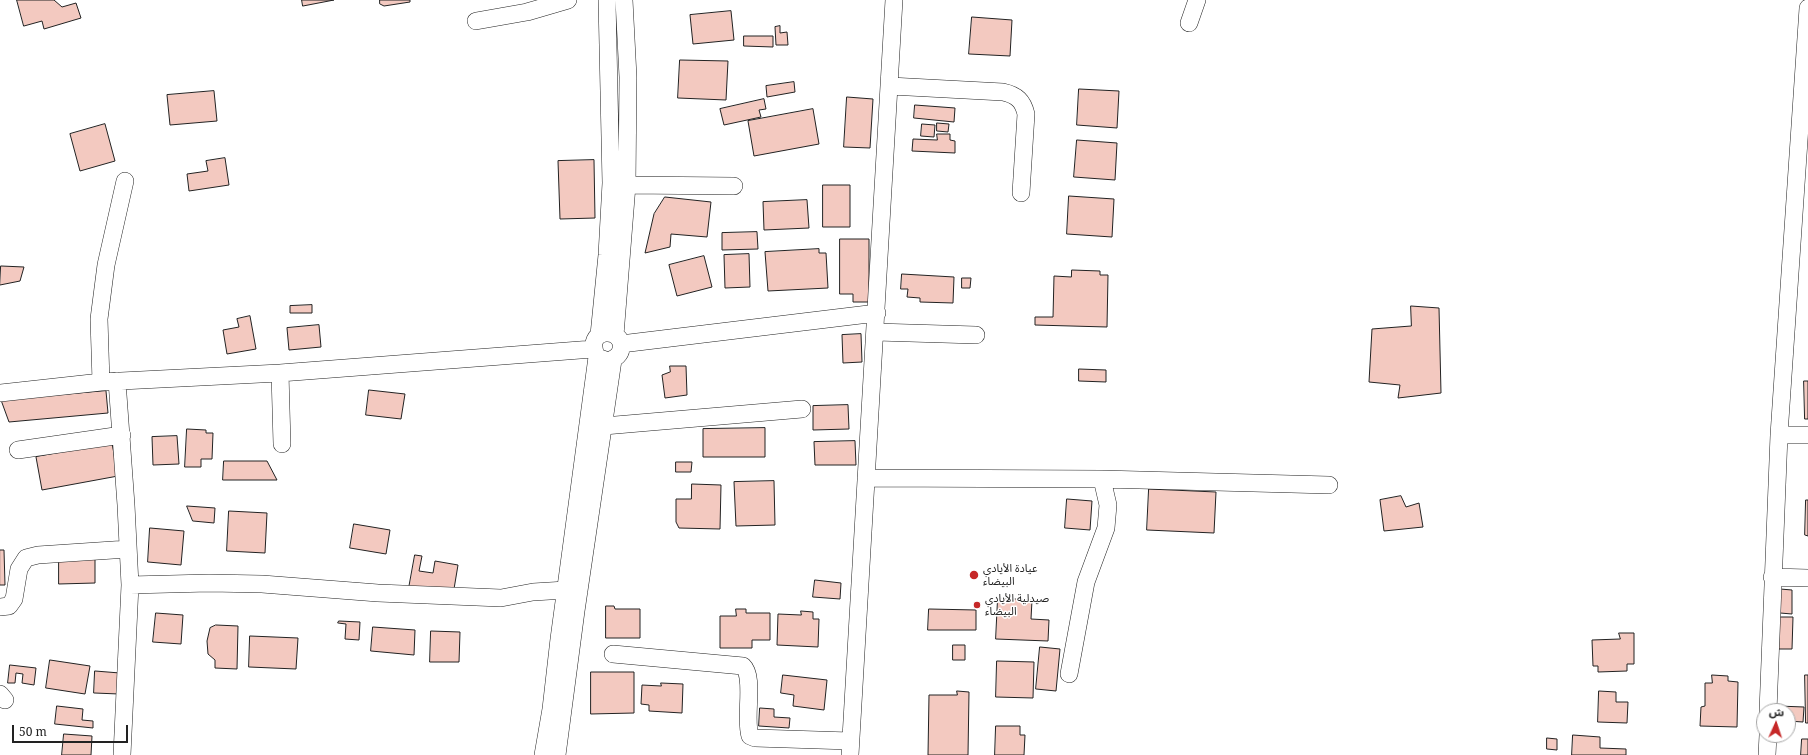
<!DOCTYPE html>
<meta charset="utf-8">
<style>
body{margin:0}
#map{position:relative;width:1808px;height:755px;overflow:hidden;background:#fff;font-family:"Noto Serif","Noto Sans Arabic",serif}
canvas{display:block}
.north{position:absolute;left:1756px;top:703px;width:40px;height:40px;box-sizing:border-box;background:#fff;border:1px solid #a7a7a7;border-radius:50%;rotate:3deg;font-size:11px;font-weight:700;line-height:16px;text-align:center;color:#222}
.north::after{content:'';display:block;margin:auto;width:14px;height:18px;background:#c62828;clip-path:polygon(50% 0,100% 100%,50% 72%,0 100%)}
.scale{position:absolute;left:12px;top:725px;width:116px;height:18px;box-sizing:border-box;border:2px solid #222;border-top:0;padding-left:5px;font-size:12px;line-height:14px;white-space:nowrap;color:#222;-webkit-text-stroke:3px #fff;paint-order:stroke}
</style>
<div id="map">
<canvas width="1808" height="755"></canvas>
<div class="north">ش</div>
<div class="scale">50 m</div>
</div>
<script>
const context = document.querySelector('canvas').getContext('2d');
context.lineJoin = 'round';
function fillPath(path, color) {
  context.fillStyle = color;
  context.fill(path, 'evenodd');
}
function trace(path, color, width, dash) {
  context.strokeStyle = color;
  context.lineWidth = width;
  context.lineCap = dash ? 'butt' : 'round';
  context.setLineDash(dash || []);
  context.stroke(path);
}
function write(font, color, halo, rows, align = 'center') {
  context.font = font + ' "Noto Serif","Noto Sans Arabic",serif';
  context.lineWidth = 3;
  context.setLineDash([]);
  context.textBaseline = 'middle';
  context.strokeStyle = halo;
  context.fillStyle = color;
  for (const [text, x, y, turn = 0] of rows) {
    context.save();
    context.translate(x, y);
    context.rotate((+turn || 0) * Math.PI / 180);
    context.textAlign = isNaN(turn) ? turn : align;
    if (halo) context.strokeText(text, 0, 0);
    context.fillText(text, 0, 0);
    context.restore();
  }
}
const building = new Path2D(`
 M17 0H54L62 7 76 3 81 18 44 29 42 21 24 26Z
 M302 0H334L303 6Z
 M380 0H410V2L384 6 380 4Z
 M731 11 734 40 693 44 690 15Z
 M972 17 1012 20 1010 56 969 54Z
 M780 26V33L787 32 788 45H776L775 27Z
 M744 36H773V47L744 46Z
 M680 60 728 61 726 100 678 98Z
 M794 82 795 92 767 97 766 86Z
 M1079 89 1119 91 1117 128 1077 125Z
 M214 91 217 121 170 125 167 95Z
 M847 97 873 99 870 148 844 147Z
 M764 99 766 109 759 110 761 117 724 125 720 109Z
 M915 105 955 108 954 122 914 118Z
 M813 109 819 144 754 156 748 121Z
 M937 123 949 124 948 132 937 131Z
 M105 124 115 161 80 171 70 134Z
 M922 124 935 125 934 137 921 136Z
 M937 134H950V140L955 141V153L912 151 913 139 937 140Z
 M1077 140 1117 143 1115 180 1074 177Z
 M225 158 229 185 189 191 187 174 208 171 206 161Z
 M594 160 595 218 560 219 558 161Z
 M823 185H850V227H823Z
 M1069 196 1114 199 1112 237 1067 234Z
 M665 197 711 202 707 237 671 234 670 247 645 253 654 214Z
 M807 200 809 228 764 230 763 202Z
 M757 232 758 249 722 250V233Z
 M840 239H869V302H853V294H840Z
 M819 249V253H826L828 288 768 291 765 252Z
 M749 254 750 287 725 288 724 255Z
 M704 256 712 287 677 296 669 265Z
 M1 266 24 267 20 281 0 285Z
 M1072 270 1100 271V275H1108L1107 327 1035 325V317H1053L1054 276 1071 277Z
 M902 274 954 277 953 303 920 302V298L907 297 908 289H901Z
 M962 278H971L970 288H962Z
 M312 305V313H290V306Z
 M1411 306 1439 308 1441 393 1398 398 1400 385 1369 382 1372 329 1411 326Z
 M250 316 256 349 227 354 223 330 239 327 237 319Z
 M319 325 321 347 289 350 287 328Z
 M861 334 862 362 843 363 842 335Z
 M670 366H686L687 395 665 398 662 375 670 372Z
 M1079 369 1106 370V382L1079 381Z
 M1804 381H1808V419H1805Z
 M369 390 405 394 401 419 366 415Z
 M106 391 108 413 9 422 1 400Z
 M848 405 849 429 813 430V406Z
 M765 428V457H703V429Z
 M187 429 206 430V433H213L212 459H201V467H185Z
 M177 436 179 464 153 465 152 437Z
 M855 441 856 465H815L814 442Z
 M112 443 118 476 42 490 36 457Z
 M224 461H267L277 480H223Z
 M676 462H692L691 472H676Z
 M774 481 775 525 736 526 734 482Z
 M692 484 721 485 720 529 679 528 676 522V499H691Z
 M1149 489 1216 492 1214 533 1147 530Z
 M1401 496 1406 507 1419 503 1423 527 1384 531 1380 500Z
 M1067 499 1092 501 1090 530 1065 528Z
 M1806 500H1808V536L1805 535Z
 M187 506 215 508 214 523 193 521Z
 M229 511 267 513 265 553 227 551Z
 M354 524 390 530 386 554 350 548Z
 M150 528 184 531 181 565 148 562Z
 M0 550H4L5 585H0Z
 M415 555 422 556 419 571 433 573 435 561 458 565 453 595 409 588Z
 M59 557H95V583L59 584Z
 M815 580 841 583 840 599 813 597Z
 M1780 589 1792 590V614L1780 613Z
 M998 598 1032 600 1031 619 1049 620 1048 641 996 639Z
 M606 606H614L615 609H640V638H606Z
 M736 609H746V613H770V640H752V648H720V616H736Z
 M929 609 976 610V630H928Z
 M801 611 813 612V619H819L818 647 777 645 778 614 801 615Z
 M156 613 183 615 181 644 153 642Z
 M1780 617H1793L1792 649H1779Z
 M339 621 360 622 359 640 345 639 346 624 338 623Z
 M216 625 238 626 237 669 215 668V660L208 654 207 641 210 628Z
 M373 627 415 630 414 655 371 651Z
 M431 631 460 632 459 662H430Z
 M1619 633H1634V664H1627V671L1598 672V666H1593L1592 640 1620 639Z
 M250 636 298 638 296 669 249 667Z
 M953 645H965V660H953Z
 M1040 647 1060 649 1056 691 1036 689Z
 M50 660 90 666 85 694 46 688Z
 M997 661 1034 662 1033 698 996 697Z
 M10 665 36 668 34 685 22 683 23 674 16 673 15 683H8Z
 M95 671 120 673 119 694 94 693Z
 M591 672H634V713L591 714Z
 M783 675 827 680 824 710 793 706 794 695 781 693Z
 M1712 675 1728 676V681L1738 682 1737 727 1700 726 1701 707 1705 706V683H1712Z
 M1805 675H1808V723H1806Z
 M661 683 683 684 682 713 649 711V705L641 704 642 685 661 686Z
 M957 691 969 692 968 755H928L929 695H957Z
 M1599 691 1616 692V702H1628L1627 723 1598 722Z
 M57 706 83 709 82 720 93 721V728L55 724Z
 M1778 706 1804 707 1803 722 1788 721V711H1778Z
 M760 708 774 709V717L790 718 789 728 759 726Z
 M996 726H1020V735H1025L1024 755H995Z
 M64 734 92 736 91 755H62Z
 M1573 735 1600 737V748L1626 749V755H1572Z
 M1547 738 1557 739V750L1547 749Z
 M1802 739H1808V755H1801Z`);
fillPath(building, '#f3c9c0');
trace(building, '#222', 1);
const minor = new Path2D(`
 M476 21 527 12 568 0
 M1189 23 1197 0
 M890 86 1003 92C1017 95 1023 101 1026 114L1021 193
 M627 185 734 186
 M876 332 976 335
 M599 335 607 255 611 183 607 0
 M615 335 627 185 628 77 624 0
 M621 344 877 313
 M280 373 282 444
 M117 381 126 505 130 585 122 755
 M101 382 99 319 106 265 125 181
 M0 393 101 382 280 373 593 349
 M604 426 802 409
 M1779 435H1808
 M18 450 122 435
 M866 478 1102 479 1329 485
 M1772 577 1808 578
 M130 585 209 583 262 584 378 593 501 598 533 592 566 590 579 592
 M0 607 9 606 14 599 19 569 26 558 38 555 128 549
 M613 654 743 666C755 677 744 718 750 736L755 738 850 741
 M1069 674 1086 582 1106 528 1108 505 1102 479
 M0 694 5 700
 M1768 711 1779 435 1808 8
 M543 755 551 709 559 639 597 357C582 327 625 326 621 349 620 356 614 359 608 361L597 357
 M557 755 576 611 613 360
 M850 755 894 0
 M1767 755 1768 735`);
trace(minor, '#222', 18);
trace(minor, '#fff', 17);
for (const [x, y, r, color] of [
 [974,575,5,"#c62828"],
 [977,605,4,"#c62828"]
]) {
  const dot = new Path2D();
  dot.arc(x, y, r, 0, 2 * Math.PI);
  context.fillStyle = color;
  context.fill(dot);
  trace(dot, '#fff', 1.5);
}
write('11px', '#222', '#fff', [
 ["عيادة الأيادي",983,569],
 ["البيضاء",983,582],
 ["صيدلية الأيادي",985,599],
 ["البيضاء",985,612]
], 'left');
</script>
